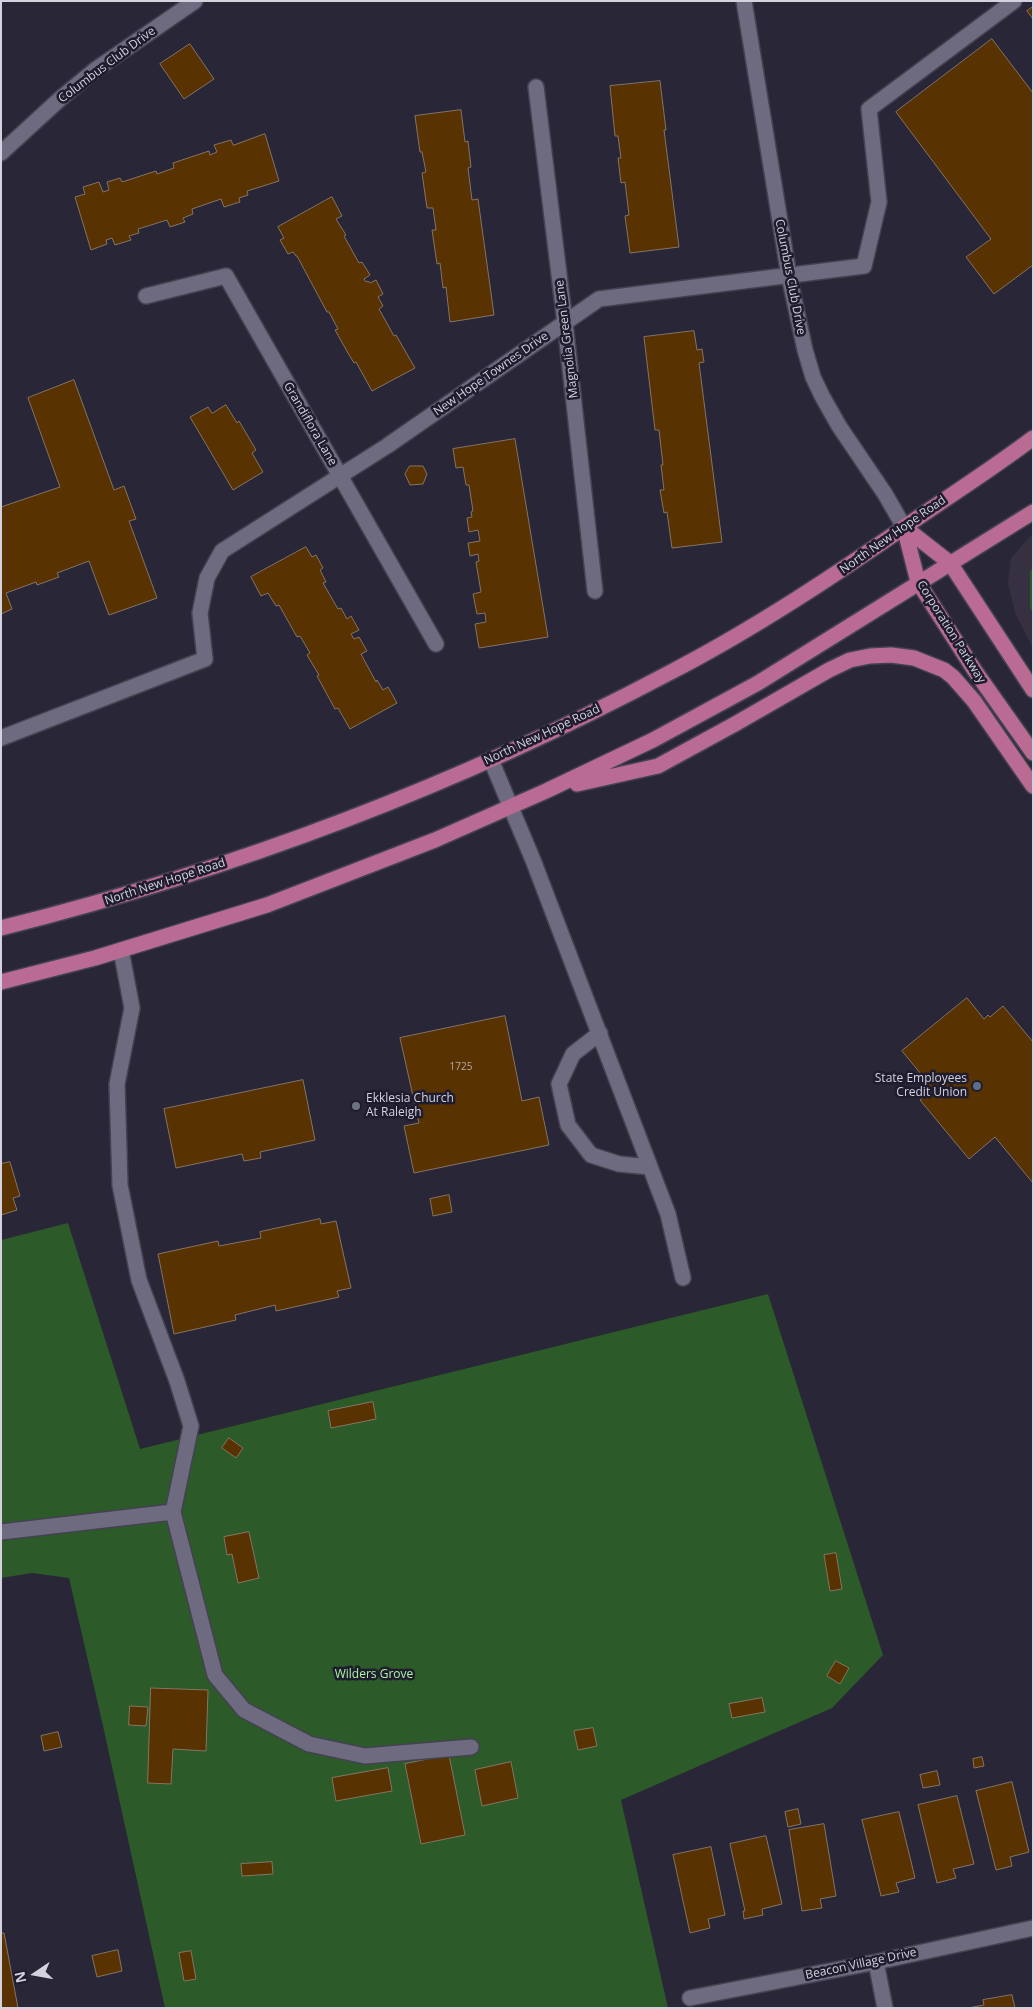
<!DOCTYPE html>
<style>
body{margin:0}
#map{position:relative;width:1034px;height:2009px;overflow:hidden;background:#292638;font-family:"Open Sans",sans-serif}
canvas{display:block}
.frame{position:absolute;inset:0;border:2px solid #d3d2de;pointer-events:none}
.north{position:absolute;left:10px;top:1949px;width:50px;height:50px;-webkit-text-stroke:4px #1f1c2d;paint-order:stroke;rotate:258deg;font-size:14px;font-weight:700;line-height:20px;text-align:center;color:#d3d2de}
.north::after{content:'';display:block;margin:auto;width:18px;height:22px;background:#d3d2de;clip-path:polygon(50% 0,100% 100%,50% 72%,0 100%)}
</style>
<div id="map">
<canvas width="1034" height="2009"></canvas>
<div class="frame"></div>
<div class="north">N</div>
</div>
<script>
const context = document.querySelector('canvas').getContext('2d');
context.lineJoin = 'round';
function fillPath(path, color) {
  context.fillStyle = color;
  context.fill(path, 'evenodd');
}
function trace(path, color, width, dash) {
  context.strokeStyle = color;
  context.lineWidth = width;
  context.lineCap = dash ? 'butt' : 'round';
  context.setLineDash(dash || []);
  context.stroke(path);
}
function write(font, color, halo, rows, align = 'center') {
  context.font = font + ' "Open Sans",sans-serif';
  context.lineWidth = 5;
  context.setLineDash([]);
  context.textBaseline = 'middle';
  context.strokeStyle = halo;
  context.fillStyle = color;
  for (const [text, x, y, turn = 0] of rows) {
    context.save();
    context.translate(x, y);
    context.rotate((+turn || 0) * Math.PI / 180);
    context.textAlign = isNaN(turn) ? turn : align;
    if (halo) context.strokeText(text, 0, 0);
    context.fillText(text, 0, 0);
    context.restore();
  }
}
fillPath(new Path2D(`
 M1033 533V648L1015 613 1008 583 1011 558Z`), '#363040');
fillPath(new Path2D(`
 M1033 568V613L1030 608V571Z
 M68 1223 140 1449 768 1294 883 1655 832 1708 621 1800 668 2008H165L103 1726 69 1578 32 1573 1 1578V1240Z`), '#2c5a28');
const building = new Path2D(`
 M1033 7V19L1027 11Z
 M992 39 1033 93V265L994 294 966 257 991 239 896 112Z
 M190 44 214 79 184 99 160 64Z
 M660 81 666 130H664L679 247 630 253 625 216 629 215 625 182 621 183 618 158H621L618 136H615L610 86Z
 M461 110 465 142 468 141 471 167 468 168 472 200 478 199 494 315 450 322 446 287 443 288 440 263 437 264 432 230H436L433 208H427L422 173 426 172 422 152H420L415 116Z
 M265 134 279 181 247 191 248 195 239 198 240 202 224 207 221 199 192 209 193 214 183 218 185 222 170 227 167 220 138 229 139 233 129 236 131 240 115 245 112 238 106 240 107 244 91 250 75 197 85 194 83 187 99 182 103 192 109 190 107 182 120 178 122 182 156 171 157 174 174 168 173 163 209 151 210 155 217 152 214 145 231 140 233 145Z
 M332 197 342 216 336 219 346 235 344 236 359 263 362 262 370 275 364 279 366 282 368 281 370 283 376 280 383 294 378 297 383 306 379 309 394 336 396 335 415 368 372 391 356 362 354 363 348 353 335 330 338 329 329 312H327L297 256H296L293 252 288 254 280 240 284 238 278 227Z
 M694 331 697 350 702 349 704 362 699 363 722 542 672 548 667 512 664 513 660 490H664L661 465H663L659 430H655L644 337Z
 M74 380 114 490 124 486 136 519 129 521 157 598 109 615 89 561 57 573 59 577 37 585 36 582 6 593 12 609 1 614V507L60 487 28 398Z
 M226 405 237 423 239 421 256 450 252 453 263 472 233 490 190 417 208 407 212 413Z
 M515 439 548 637 479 648 475 624 486 622 485 613 477 614 473 594 481 592 476 562 479 561 478 554 470 556 468 543 480 541 478 530 469 532 467 518 472 517 471 512 473 511 469 485H466L463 467 456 468 453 449Z
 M410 466H423L427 474 423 484 410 485 405 474Z
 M306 547 312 557 316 555 323 568 320 570 326 582 323 583 338 609 341 608 347 619 351 616 359 630 351 634 354 639 359 637 367 651 361 654 376 682 377 680 383 690 388 687 397 703 350 729 338 708 335 709 317 676 319 675 307 655 310 653 300 636 297 637 279 605 276 606 268 593 261 596 251 577Z
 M967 998 984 1019 988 1015 990 1017 1003 1006 1033 1042V1183L995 1137 969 1159 920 1100 928 1094 916 1079 921 1074 902 1051Z
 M505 1016 522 1101 539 1097 549 1145 414 1173 404 1126 419 1123 400 1038Z
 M303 1080 315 1140 260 1152 261 1158 244 1161 242 1154 176 1168 164 1109Z
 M10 1162 20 1196 13 1198 17 1210 1 1215V1164Z
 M449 1195 452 1212 433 1216 430 1199Z
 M320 1219 321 1224 336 1221 351 1288 337 1291 339 1297 276 1311 275 1305 235 1315 236 1320 174 1334 158 1254 218 1241 219 1246 261 1238 260 1232Z
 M373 1402 376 1419 331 1428 328 1411Z
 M229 1438 243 1448 236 1458 222 1448Z
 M249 1532 259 1578 238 1583 232 1554 227 1555 224 1537Z
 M836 1553 842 1589 830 1591 824 1555Z
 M836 1661 849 1668 840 1684 827 1676Z
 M151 1688 208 1690 206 1751 173 1749 171 1784 148 1783Z
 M762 1698 765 1712 732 1718 729 1704Z
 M130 1706 148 1707 146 1726 129 1725Z
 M593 1728 597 1746 578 1750 574 1731Z
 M58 1732 62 1747 44 1751 41 1736Z
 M449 1755 465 1835 421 1844 405 1764Z
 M982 1757 984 1766 974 1768 973 1759Z
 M511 1762 518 1798 482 1806 475 1770Z
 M388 1768 392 1791 336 1801 332 1778Z
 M937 1771 940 1785 923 1788 920 1775Z
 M1012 1782 1029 1852 1010 1857 1012 1866 996 1870 976 1791Z
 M957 1796 974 1864 953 1869 956 1878 937 1883 918 1805Z
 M798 1809 801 1824 788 1827 785 1812Z
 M899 1812 915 1878 896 1883 899 1892 881 1896 862 1820Z
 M824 1824 836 1896 820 1899 822 1908 802 1911 789 1830Z
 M766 1836 782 1904 762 1909 763 1915 744 1919 743 1911H745L730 1844Z
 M711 1847 725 1915 708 1919 710 1928 690 1933 673 1855Z
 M272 1862 273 1874 242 1876 241 1864Z
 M1 1933H4L18 2008H1Z
 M118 1950 122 1971 97 1977 92 1956Z
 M191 1951 196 1979 184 1981 179 1953Z
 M1012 1995 1015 2008H968L984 2005 983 2000Z`);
fillPath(building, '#583200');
trace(building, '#857463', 1);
const minor = new Path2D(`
 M744 1 789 276 805 350 813 377 822 396 839 426 885 494 904 527
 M536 87 565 323 595 591
 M1 153 61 98 95 70 195 1
 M146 296 226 276 436 644
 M1 738 205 659 200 613 207 578 222 551 387 446 599 299 864 266 879 202 869 109 1014 1
 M491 760 533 860 668 1214 683 1278
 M600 1033 573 1054 559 1084 568 1125 591 1155 619 1164 650 1167
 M173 1512 215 1675 244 1710 309 1744 365 1756 471 1747
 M1 1532 173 1512 191 1426 177 1381 139 1280 120 1185 117 1084 132 1008 121 950
 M876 1962 885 2008
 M690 1998 876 1962 1033 1928`);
const major = new Path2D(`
 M904 527 918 582 975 671 1033 753
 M904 527 950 563 1033 690
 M577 784 658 766 735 724 829 670 850 660 870 656 891 655 914 658 944 670 953 677 974 701 1033 786
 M1 928C233 870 458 785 669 673 756 628 838 573 919 517 957 491 996 466 1033 438
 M1 982 95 958 267 905 435 840 546 791 653 740 758 683 1033 512`);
trace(minor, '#444251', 18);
trace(major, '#444251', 18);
trace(minor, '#6e6b80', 15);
trace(major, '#b96b93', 15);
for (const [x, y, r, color] of [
 [977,1086,5,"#5c6f8a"],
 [356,1106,5,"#6b7280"]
]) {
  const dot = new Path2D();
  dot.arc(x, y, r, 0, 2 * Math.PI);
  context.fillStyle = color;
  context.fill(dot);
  trace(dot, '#1f1c2d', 2);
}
write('10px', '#b4aaa6', null, [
 ["1725",461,1067]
]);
write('12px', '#d3d2de', '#1f1c2d', [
 ["Columbus Club Drive",107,65,-37],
 ["Columbus Club Drive",790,277,79],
 ["Magnolia Green Lane",567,339,-97],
 ["New Hope Townes Drive",491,374,-35],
 ["Grandiflora Lane",310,424,60],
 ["North New Hope Road",893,535,-35],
 ["Corporation Parkway",951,632,58],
 ["North New Hope Road",542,735,-25],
 ["North New Hope Road",165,882,-18],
 ["Beacon Village Drive",861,1964,-12]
]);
write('12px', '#d3d2de', '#1f1c2d', [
 ["State Employees",967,1079],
 ["Credit Union",967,1093],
 ["Ekklesia Church",366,1099,"left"],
 ["At Raleigh",366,1113,"left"]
], 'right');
write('12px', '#abf4a3', '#1f1c2d', [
 ["Wilders Grove",374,1675]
]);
</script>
